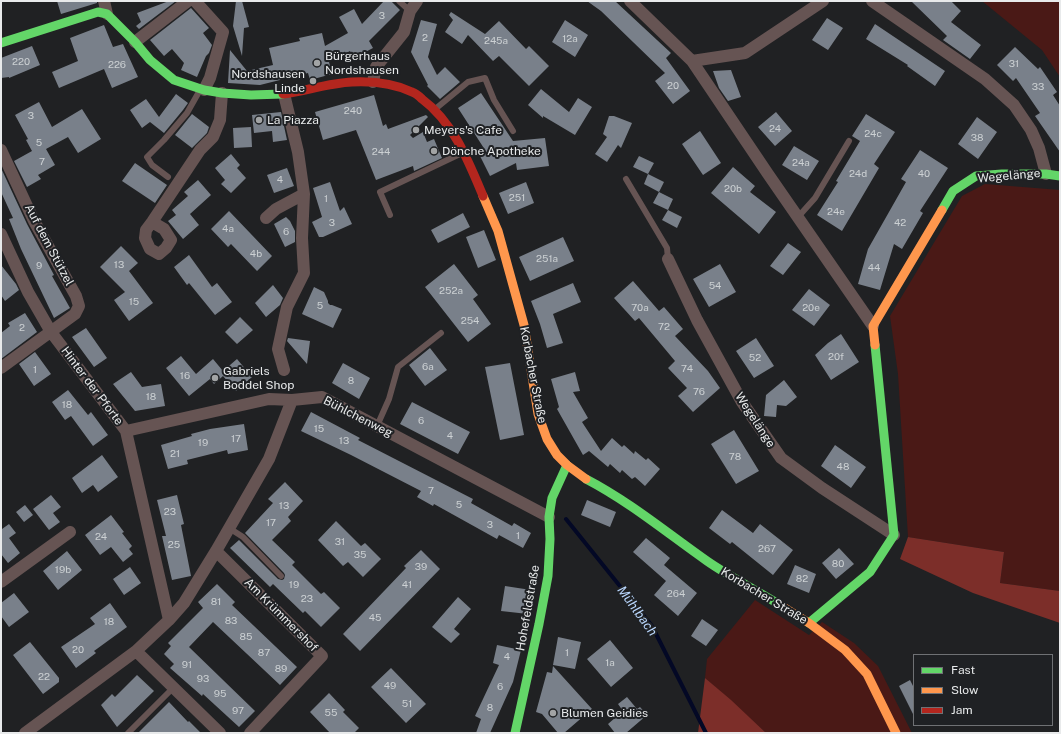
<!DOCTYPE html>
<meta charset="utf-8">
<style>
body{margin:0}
#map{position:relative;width:1061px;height:734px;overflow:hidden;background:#202123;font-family:"Public Sans",sans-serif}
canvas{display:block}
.frame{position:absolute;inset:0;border:2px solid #e8eaeb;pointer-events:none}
.legend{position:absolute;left:913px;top:654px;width:140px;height:72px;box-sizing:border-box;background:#1f2124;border:1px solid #6f7174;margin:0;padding:5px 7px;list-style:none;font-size:12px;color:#e8eaeb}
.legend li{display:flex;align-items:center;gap:8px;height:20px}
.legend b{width:20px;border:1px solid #6f7174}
</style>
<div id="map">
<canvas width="1061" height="734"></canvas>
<div class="frame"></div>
<ul class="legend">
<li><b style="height:5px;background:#63d668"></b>Fast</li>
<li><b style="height:5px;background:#ff974d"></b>Slow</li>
<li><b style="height:5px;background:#b3261e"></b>Jam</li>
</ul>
</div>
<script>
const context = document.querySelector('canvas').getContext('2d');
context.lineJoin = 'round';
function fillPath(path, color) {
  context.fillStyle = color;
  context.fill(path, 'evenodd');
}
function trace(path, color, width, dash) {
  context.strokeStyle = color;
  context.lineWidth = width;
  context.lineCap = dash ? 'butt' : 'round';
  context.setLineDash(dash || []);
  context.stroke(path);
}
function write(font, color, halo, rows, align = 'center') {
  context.font = font + ' "Public Sans",sans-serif';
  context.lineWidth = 4;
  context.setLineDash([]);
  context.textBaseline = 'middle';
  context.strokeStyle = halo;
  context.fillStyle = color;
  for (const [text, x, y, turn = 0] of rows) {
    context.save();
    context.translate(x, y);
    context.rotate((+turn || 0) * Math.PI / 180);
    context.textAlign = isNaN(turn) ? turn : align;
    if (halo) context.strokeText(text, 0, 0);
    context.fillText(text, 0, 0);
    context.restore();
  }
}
fillPath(new Path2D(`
 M982 1H1060V77L1042 50Z
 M985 184 1060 190V591L1000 583 1004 552 908 537 898 374 890 316 962 196Z
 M755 600 809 635 822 622 854 643 878 666 912 733H884L883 732 881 733H766L705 678 707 659Z`), '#4a1916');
fillPath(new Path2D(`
 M908 537 1004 552 1000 583 1060 591V623L973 593 900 559Z
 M705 678 731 700 766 733H698Z`), '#7c2e29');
trace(new Path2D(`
 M566 519 652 626 706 733`), '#030825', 4);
fillPath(new Path2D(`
 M57 1H97V3L61 14Z
 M169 1H176L139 29 136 26 141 22 137 13Z
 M236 1H242L249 27 244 28 242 56 233 26Z
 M384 1H391L400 10 369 41 373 48 354 58 350 51 329 62 332 74 310 80 308 73 260 85 228 83 230 50 247 71 273 65 269 48 300 41 299 38 322 33 325 46 348 33 339 17 354 9 362 24Z
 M587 1H615L671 53 666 58 690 91 673 104 655 81 665 73 601 11Z
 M911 1H951L961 11 951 22 981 45 970 59 943 40 947 36Z
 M191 8 209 28 203 33 212 45 209 53 206 56 197 77 181 70 184 63 172 49 164 56 150 40Z
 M451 12 485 34 499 21 526 49 529 46 549 66 529 86 499 56 493 61 468 35 462 44 445 32 453 20 449 15Z
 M827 18 843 28 828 50 812 40Z
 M421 20 437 24 428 57 437 75 445 67 460 82 440 99 427 86 428 85 411 52Z
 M565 20 588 35 575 57 552 42Z
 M875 24 945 71 935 86 907 66 908 65 866 39Z
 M104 25 113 47 123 44 138 77 112 88 104 69 59 88 52 72 78 61 70 38Z
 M32 46 40 65 9 78V77L1 78V58Z
 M1015 47 1038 69 1040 67 1057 92 1053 95 1060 106V152L1035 116 1040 113 1016 78 1013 81 997 65Z
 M731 70 741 97 728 101 719 88 713 71Z
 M541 89 569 112 578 98 592 107 575 135 543 116V118L528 105Z
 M481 93 513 141 545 138 549 166 517 170 516 163 490 176 480 156 487 153 458 108Z
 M176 94 188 103 183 110 164 133 150 122 142 128 130 110 146 99 159 117Z
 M374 95 383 126 386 124 388 129 426 115 428 117 410 135 413 138 423 132 427 142 434 139 442 158 414 171 413 166 376 180 356 130 323 140 315 112Z
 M39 102 52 127 82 109 101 139 78 153 68 137 46 149 55 165 38 175 41 179 27 187 14 161 32 151 26 140 28 139 15 115Z
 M281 112 287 140 273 142 272 131 254 133 252 115Z
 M776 112 792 131 775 146 758 127Z
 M192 114 209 127 207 133 192 148 175 135Z
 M866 114 895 132 874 164 879 168 842 231 817 215 838 182 836 181 860 141 852 136Z
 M609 116H614L632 123 621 148 618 145 607 162 595 154 607 137 603 134Z
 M977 117 997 132 978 159 958 144Z
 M251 127 252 147 234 148 233 128Z
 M700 131 721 163 703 175 682 144Z
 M794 146 819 161 807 180 782 165Z
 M920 150 948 168 920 211 923 213 902 249 894 244 880 290 858 284 868 249 906 182 901 179Z
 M231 154 240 165 237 168 246 178 231 193 221 184 225 180 215 168Z
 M639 156 654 163 648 174 633 167Z
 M135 163 167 185 155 203 122 181Z
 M733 167 755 186 750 192 776 212 759 234 711 193Z
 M1 168 27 224 54 275 52 276 70 308 54 318 21 249 9 219 13 218 1 192Z
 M287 168 294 186 274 193 267 175Z
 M648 174 664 182 659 192 644 184Z
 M198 180 211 195 190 214 199 225 183 239 168 221 176 215 172 210 188 196 184 192Z
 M330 182 340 211 344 207 352 224 323 237H319L312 222 322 217 313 188Z
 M526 182 534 203 508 214 499 193Z
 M659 192 673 199 668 210 653 203Z
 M668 210 682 217 677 228 662 220Z
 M229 211 272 256 257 271 231 244 228 247 211 229Z
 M463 213 470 227 438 243 431 230Z
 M286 217 290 221 295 231V242L285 247 274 224Z
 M484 230 496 260 478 268 466 237Z
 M563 237 574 261 530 281 519 257Z
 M788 243 801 252 783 275 770 266Z
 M121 246 138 263 129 271 153 303 129 321 114 300 125 292 100 267Z
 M189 255 212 287 217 283 232 302 215 315 189 283 187 285 174 267Z
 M454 264 478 295 473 299 491 324 468 342 425 287Z
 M720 264 736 292 709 307 693 279Z
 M1 265 16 284 19 290 5 301 1 295Z
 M633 281 659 311 664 307 683 329 675 336 708 371 720 388 693 412 678 396 687 388 668 368 675 361 639 318 635 321 614 298Z
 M573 283 581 302 553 314 563 343 547 348 540 324 531 301Z
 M273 285 283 298 280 305 266 317 255 303Z
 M314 287 324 292 328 301V303L330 305H332L342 309 333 328 302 314Z
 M809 289 830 305 814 326 792 310Z
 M25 313 37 332 1 359V333L10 326 8 323Z
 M240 317 253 330 237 344 225 332Z
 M86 328 107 358 94 367 72 337Z
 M841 334 859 362 831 380 815 355 828 343Z
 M288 338 310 341 307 364 287 341Z
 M756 338 774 366 754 378 736 351Z
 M430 348 447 370 425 386 409 365Z
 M35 352 51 374 34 386 19 364Z
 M181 356 196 374 213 359 223 371 237 359 252 377 236 391 223 376 214 384 210 379 189 396 166 368Z
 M343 363 370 378 359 399 332 383Z
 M510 363 524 435 500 440 485 367Z
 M131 372 142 387 161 384 165 406 135 411 113 384Z
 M575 372 580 391 573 392 588 418 582 422 601 451 612 438 622 447 624 445 634 454 635 451 646 460 648 458 660 469 645 486 635 477 632 479 622 470 620 473 610 464 608 467 589 451 583 455 557 409 559 407 551 379Z
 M784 380 797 397 786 406 777 405 776 417 764 416 766 395Z
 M68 390 88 415 91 412 108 435 93 446 71 416 65 420 52 402Z
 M412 402 470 432 458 454 400 424Z
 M311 412 360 438 358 440 473 499 471 503 512 526 514 523 531 533 523 548 499 535 497 539 434 504 433 506 417 497 421 491 351 455 301 431Z
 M244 424 248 450 228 454 227 450 187 460 188 464 168 469 161 445 192 436 191 434 210 429Z
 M734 430 759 471 736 484 711 444Z
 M835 445 866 467 851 488 821 466Z
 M102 455 118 477 98 492 93 485 82 493 72 478Z
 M285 482 303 501 288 517 291 521 272 540 295 562 292 565 321 594 324 592 340 608 321 627 305 611 303 613 273 584 270 587 230 548 239 540 278 579 282 580 284 579 285 575 284 573 245 533 273 503 268 499Z
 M51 495 61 507 53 513 60 522 49 530 33 509Z
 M177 495 184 524 181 525 191 576 172 580 162 536H166L157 500Z
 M587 500 616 512 610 527 581 515Z
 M25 505 33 515 24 522 16 512Z
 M722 510 753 533 760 524 793 550 773 575 732 542 730 544 709 528Z
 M111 515 124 532 122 533 132 546 129 549 133 554 123 562 111 547 100 555 85 535Z
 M336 521 361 546 365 543 381 559 363 577 348 562 343 566 318 540Z
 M9 524 16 533 9 538 20 553 8 563 1 554V528L2 529Z
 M646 538 670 558 664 565 697 593 678 616 654 595 666 581 633 552Z
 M839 548 854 564 836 579 822 563Z
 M421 550 440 569 360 651 343 634 406 568 404 566Z
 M67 551 82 570 58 590 43 571Z
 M795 565 816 574 809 593 787 584Z
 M130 567 141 583 124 595 113 579Z
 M217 584 235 602 232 605 297 667 280 685 213 622 189 647 255 711 239 727 203 694 202 696 170 668 174 664 164 654 171 646 168 643 203 608 198 602Z
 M505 586 531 590 528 614 501 611Z
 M14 593 29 612 9 627 1 616V603Z
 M458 597 471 609 454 629 460 634 451 643 432 627Z
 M110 603 127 627 94 651 96 653 76 668 61 647 95 624 90 618Z
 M702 619 718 630 706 646 691 636Z
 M558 637 581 642 575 669 553 665Z
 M610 640 633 668 611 687 587 659Z
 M30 642 59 678V682L43 694 13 655Z
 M497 645 521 650 513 682 490 733H476L481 719 475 716 499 665 493 663Z
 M553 666 592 709 564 733H558L542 714 536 712 547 672 552 673Z
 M391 668 426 704 406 723 371 687Z
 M137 675 154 691 117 727 101 705 112 694 115 697Z
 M910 680 914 688V716L899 686Z
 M329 693 345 710 343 712 359 728 354 733H330L310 712Z
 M627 697 637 709 640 707 647 715 626 733H615L608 724 623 711 618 704Z
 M169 702 188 722 189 721 201 733H138Z`), '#79808a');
trace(new Path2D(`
 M399 1 410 11
 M434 110 468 82 485 78 494 100 513 131
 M168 177 152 165 147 157 164 140 187 113 200 90
 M626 179 667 248 668 259
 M390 215 380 192 462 153
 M798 217 815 198 849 141
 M377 426 389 399 398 367 441 333
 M229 528 243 537 281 576
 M128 733 173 688`), '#665453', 6);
trace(new Path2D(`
 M104 1 107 14
 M195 1 223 32 210 78 204 90
 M630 1 692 61 745 53 823 1
 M872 1 985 79 1014 105 1031 130 1039 148 1046 174
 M135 42 188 1
 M692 61 768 174 873 326
 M373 82 376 67 404 32 410 11 417 1
 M284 94 298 152 304 194 302 238 304 273 287 307 278 349 284 370
 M1 150 34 221 76 296 79 306 75 314 1 368
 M266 218 276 209 304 194
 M152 222 164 229 171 240 166 248 159 254 150 249 145 238 146 230 152 222 200 150 213 137 220 120 222 93
 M1 234 28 292 51 332 126 431 169 620
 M668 259 697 320 742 402 781 458 822 488 894 535
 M126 431 269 399 292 400 322 397 549 517
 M216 551 322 656 250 733
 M1 582 70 532
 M136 651 220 733
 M25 733 136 651 169 620 184 603 216 551 269 459 292 400`), '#665453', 12);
trace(new Path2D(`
 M1 43 98 12 107 14 135 42 150 60 174 80 204 90 222 93 251 95 283 94
 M942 210 953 191 976 176 1002 174H1046L1060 176
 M586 479C630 502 667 533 707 561 730 577 756 590 780 605
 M809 623 870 572 894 535 875 345
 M515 733 539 624 548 576 550 539 549 517 552 498 567 465`), '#63d668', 9);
trace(new Path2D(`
 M483 196 498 231 524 325 538 414 547 439 557 455 567 465 586 479
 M875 345 873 326 942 210
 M780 605 809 623 845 650 867 674 896 733`), '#ff974d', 9);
trace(new Path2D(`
 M283 94C306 91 329 83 352 82 372 81 393 83 412 92 415 93 419 96 422 99 453 122 468 160 483 196`), '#b3261e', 9);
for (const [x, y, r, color] of [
 [317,63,4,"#a2a4a5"],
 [313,81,4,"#a2a4a5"],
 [259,120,4,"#a2a4a5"],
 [416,130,4,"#a2a4a5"],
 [434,151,4,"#a2a4a5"],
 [215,378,4,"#a2a4a5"],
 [553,713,4,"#a2a4a5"]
]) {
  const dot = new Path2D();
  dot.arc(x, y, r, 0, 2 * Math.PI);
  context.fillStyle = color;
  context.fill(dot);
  trace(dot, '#1f2124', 1.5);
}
write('10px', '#ccd0d3', null, [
 ["3",382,16],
 ["2",425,38],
 ["12a",570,39],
 ["245a",496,41],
 ["220",21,62],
 ["31",1014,64],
 ["226",117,65],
 ["20",673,86],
 ["33",1038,87],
 ["240",353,111],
 ["3",31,116],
 ["24",775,129],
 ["24c",873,134],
 ["38",977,138],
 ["5",39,143],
 ["244",381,152],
 ["7",42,162],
 ["24a",801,163],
 ["24d",858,174],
 ["40",924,174],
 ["4",280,180],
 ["20b",733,189],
 ["251",517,198],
 ["1",326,199],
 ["24e",836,212],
 ["3",332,223],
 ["42",900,223],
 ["4a",228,229],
 ["6",286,232],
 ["4b",256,254],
 ["251a",547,259],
 ["13",119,265],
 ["9",39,266],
 ["44",874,268],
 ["54",715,286],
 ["252a",451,291],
 ["15",134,302],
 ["5",320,306],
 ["70a",640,308],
 ["20e",811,308],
 ["254",470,321],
 ["72",664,327],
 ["2",22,328],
 ["20f",836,357],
 ["52",755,358],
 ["6a",428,367],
 ["74",687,369],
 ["1",35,370],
 ["16",185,376],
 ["8",351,381],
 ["76",699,392],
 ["18",151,397],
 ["18",67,405],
 ["6",421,421],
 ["15",319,429],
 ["4",450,436],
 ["17",236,439],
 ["13",344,441],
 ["19",203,443],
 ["21",175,454],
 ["78",735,457],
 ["48",843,467],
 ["7",431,491],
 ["5",459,505],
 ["13",284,506],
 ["23",170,512],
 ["17",271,523],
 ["3",490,525],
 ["1",518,536],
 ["24",101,537],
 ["31",340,542],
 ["25",174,545],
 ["267",767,549],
 ["35",360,555],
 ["80",838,564],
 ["39",421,567],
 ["19b",63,570],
 ["82",802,579],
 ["19",294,585],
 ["41",407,585],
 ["264",676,594],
 ["23",307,599],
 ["81",216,602],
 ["45",375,618],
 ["83",231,621],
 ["18",109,622],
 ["85",246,637],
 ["20",78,650],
 ["87",264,653],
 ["1",567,653],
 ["4",507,657],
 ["1a",610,663],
 ["91",187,665],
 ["89",281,669],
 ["22",44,677],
 ["93",203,679],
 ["49",390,686],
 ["6",500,687],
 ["95",220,694],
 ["51",407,704],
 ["8",490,708],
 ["97",238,711],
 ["55",331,713]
]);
write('12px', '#e8eaeb', '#1f2124', [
 ["Bürgerhaus",325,56],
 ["Nordshausen",325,70],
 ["Nordshausen",305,74,"right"],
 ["Linde",305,88,"right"],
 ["La Piazza",267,120],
 ["Meyers's Cafe",424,130],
 ["Dönche Apotheke",442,151],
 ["Gabriels",223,371],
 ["Boddel Shop",223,385],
 ["Blumen Geidies",561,713]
], 'left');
write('12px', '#e8eaeb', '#1f2124', [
 ["Wegelänge",1009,176,-5],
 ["Auf dem Stützel",49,245,62],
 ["Korbacher Straße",533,375,79],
 ["Hinter der Pforte",92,386,53],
 ["Bühlchenweg",358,417,27],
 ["Wegelänge",755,420,57],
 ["Korbacher Straße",764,596,31],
 ["Hohefeldstraße",528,608,-80],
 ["Am Krümmershof",281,615,45]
]);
write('italic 13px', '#b8d5fb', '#1f2124', [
 ["Mühlbach",637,611,54]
]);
</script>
